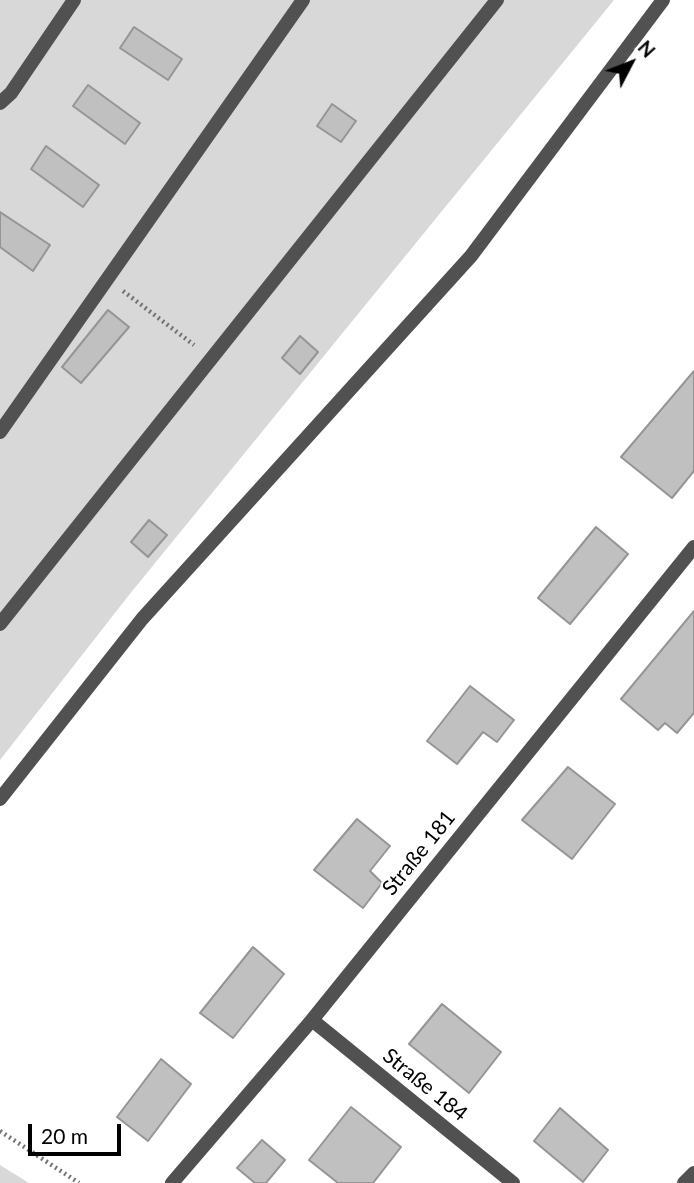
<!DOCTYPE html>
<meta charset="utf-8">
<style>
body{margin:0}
#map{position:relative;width:694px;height:1183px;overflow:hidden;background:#fff;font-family:Lato,sans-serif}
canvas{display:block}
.north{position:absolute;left:596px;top:28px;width:70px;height:70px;-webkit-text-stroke:5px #fff;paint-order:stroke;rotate:48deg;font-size:19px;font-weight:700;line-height:28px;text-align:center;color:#000}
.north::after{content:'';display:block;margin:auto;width:24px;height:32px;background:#000;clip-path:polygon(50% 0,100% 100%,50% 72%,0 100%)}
.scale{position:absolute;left:28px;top:1124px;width:93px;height:32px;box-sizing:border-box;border:4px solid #000;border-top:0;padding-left:9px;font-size:21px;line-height:24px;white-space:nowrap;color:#000;-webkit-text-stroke:5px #fff;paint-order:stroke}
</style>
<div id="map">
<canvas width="694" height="1183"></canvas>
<div class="north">N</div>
<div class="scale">20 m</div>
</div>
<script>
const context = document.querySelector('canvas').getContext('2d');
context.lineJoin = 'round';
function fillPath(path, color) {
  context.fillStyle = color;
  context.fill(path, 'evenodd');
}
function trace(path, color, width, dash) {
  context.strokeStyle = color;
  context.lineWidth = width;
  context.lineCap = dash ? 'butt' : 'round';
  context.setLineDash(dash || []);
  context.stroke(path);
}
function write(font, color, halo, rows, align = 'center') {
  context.font = font + ' Lato,sans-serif';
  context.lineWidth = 5;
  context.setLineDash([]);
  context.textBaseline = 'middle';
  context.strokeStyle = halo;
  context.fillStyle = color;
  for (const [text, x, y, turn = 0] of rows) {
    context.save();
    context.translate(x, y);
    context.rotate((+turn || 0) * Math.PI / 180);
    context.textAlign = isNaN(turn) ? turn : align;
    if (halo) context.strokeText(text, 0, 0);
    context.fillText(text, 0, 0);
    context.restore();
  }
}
fillPath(new Path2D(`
 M0 0H614L129 595 0 760Z
 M0 1165 29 1183H0Z`), '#d8d8d8');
const building = new Path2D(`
 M134 27 182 59 168 80 120 48Z
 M88 85 140 123 125 144 73 106Z
 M332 104 356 121 341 142 317 126Z
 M46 146 99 185 83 207 31 169Z
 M0 212 50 245 33 271 0 247Z
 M108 310 129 327 81 383 62 367Z
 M300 336 318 352 300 374 282 358Z
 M694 371V471L672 498 621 457Z
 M149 520 167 535 148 557 131 542Z
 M596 527 628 554 570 624 538 598Z
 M694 611V713L677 733 665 723 658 730 621 699Z
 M470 686 514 720 497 742 483 732 457 764 427 741Z
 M568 767 615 804 572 859 522 820Z
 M357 819 390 846 370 871 382 883 363 908 314 870Z
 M253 947 284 974 233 1038 200 1013Z
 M442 1004 501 1052 469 1093 409 1044Z
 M161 1059 191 1084 148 1141 117 1117Z
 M351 1107 401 1147 373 1183H338L309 1160Z
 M560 1108 608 1150 583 1182 534 1141Z
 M262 1140 285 1160 266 1183H255L237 1168Z`);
fillPath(building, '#c0c0c0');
trace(building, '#959595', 2);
trace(new Path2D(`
 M123 291 194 345
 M0 1131 79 1183`), '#737373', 4.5, [2, 3.5]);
trace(new Path2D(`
 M0 432 303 0
 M0 624 497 0
 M0 799 142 619 471 256 663 0
 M312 1020 513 1183
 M172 1183 312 1020 694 547
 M684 1183 694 1173`), '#515151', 14);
trace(new Path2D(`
 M0 103 11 93 74 0`), '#515151', 14);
write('21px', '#000', '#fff', [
 ["Straße 181",419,853,-51],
 ["Straße 184",425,1085,39]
]);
</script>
